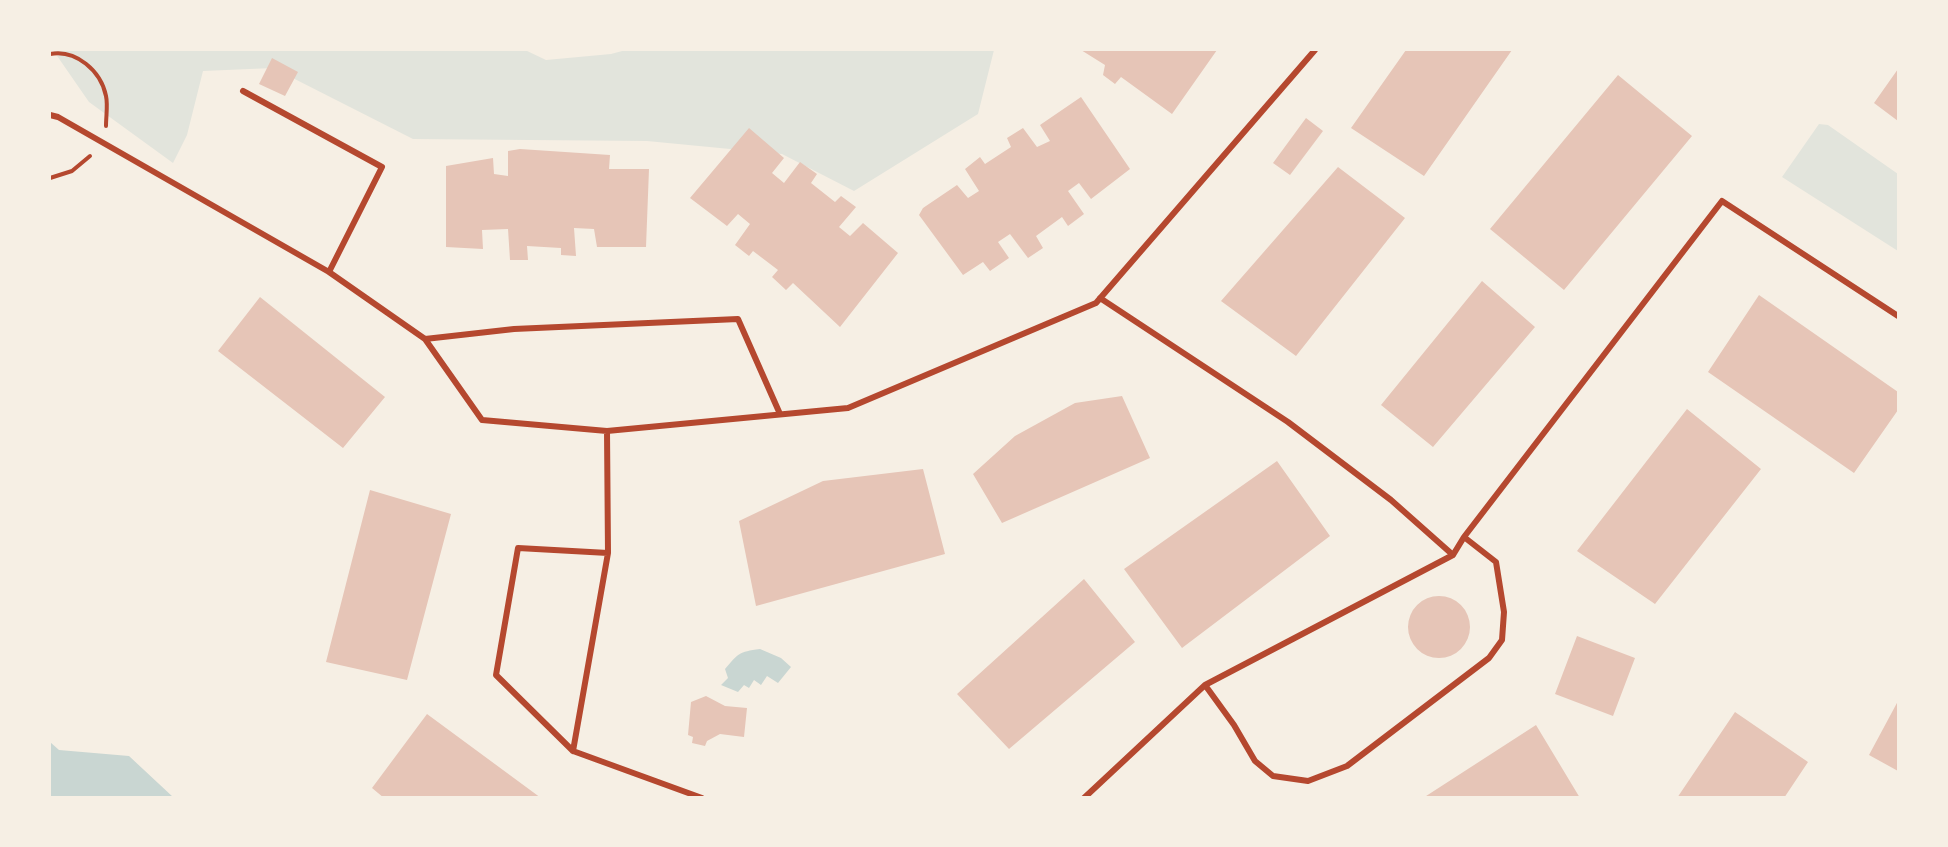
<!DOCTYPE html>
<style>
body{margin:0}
#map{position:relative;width:1948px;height:847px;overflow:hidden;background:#f6efe4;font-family:Rubik,sans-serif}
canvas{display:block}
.frame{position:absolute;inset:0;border:51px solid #f6efe4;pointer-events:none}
</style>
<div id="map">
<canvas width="1948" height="847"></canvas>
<div class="frame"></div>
</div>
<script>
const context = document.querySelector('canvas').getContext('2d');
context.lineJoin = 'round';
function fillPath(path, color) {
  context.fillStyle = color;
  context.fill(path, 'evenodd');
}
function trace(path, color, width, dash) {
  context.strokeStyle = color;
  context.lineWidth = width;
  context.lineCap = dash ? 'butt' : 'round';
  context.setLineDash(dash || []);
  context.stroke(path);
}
fillPath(new Path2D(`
 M53 50H525L546 60 611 54 626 50H994L978 114 854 191 782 154 647 141 413 139 273 68 203 71 187 135 173 163 89 102Z
 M1819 124 1828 125 1898 174V251L1782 177Z`), '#e2e4dc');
fillPath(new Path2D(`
 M760 649 781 658 791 667 778 683 767 676 761 685 754 680 749 688 744 685 738 692 721 685 728 678 725 669C739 653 738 652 760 649Z
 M50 742 59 750 129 756 173 797H50Z`), '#c9d6d2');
fillPath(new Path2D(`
 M1081 50H1217L1172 114 1121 77 1115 84 1103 75 1105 65Z
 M1406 50H1512L1424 176 1351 128Z
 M272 58 298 72 285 96 259 84Z
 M1898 69V121L1874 103Z
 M1618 75 1692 136 1564 290 1490 229Z
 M1081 97 1130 169 1091 199 1079 183 1068 191 1084 214 1068 226 1062 217 1036 236 1043 248 1028 258 1010 234 998 242 1009 258 990 271 983 262 963 275 919 215 923 208 957 185 968 198 979 191 965 169 980 157 985 164 1011 147 1007 138 1023 128 1037 147 1050 141 1040 125Z
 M1306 118 1323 131 1290 175 1273 163Z
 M749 128 784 158 772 173 784 183 800 162 817 174 811 183 835 202 841 196 856 207 839 227 850 236 863 223 898 253 840 327 793 283 786 290 772 277 778 270 753 251 749 256 735 245 750 224 738 214 727 226 690 198Z
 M520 149 610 155 609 169H649L646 247H597L594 229 574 228 576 256 561 255V248L527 246 528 260H510L508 229 482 230 483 249 446 247V166L493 158 494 174 508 176V151Z
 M1338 167 1405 218 1296 356 1221 301Z
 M1482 281 1535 327 1433 447 1381 405Z
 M1759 295 1898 392V410L1854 473 1708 372Z
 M260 297 385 397 343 448 218 351Z
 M1122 396 1150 458 1002 523 973 474 1015 436 1075 403Z
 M1687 409 1761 469 1655 604 1577 551Z
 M1277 461 1330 536 1182 648 1124 569Z
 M923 469 945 554 756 606 739 521 823 481Z
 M370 490 451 514 407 680 326 662Z
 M1084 579 1135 642 1009 749 957 694Z
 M1408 627a31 31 0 1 1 62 0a31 31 0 1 1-62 0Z
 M1577 636 1635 658 1613 716 1555 694Z
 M706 696 725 706 747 708 744 737 720 734 707 741 705 746 692 743 693 737 688 735 691 702Z
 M1898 701V771L1869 755Z
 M1735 712 1808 762 1784 798H1677Z
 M427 714 541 798H384L372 788Z
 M1536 725 1580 798H1423Z`), '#e6c5b7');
trace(new Path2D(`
 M50 54C76 49 101 71 106 96 108 105 106 116 106 126
 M50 178 72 171 90 156`), '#b5482f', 4);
trace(new Path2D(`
 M243 91 382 167 329 272
 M50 115 58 117 329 272 425 339 482 420 607 431 848 408 1096 303 1315 50
 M1100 298 1288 422 1391 500 1453 555
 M425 339 514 329 738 319 780 414
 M607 431 608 553 573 751 702 798
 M1205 685 1234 725 1255 761 1273 776 1308 781 1347 766 1489 658 1502 640 1504 612 1496 562 1464 537
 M573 751 496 675 518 548 608 553
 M1084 798 1205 685 1453 555 1464 537 1722 201 1898 316`), '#b5482f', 6);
</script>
